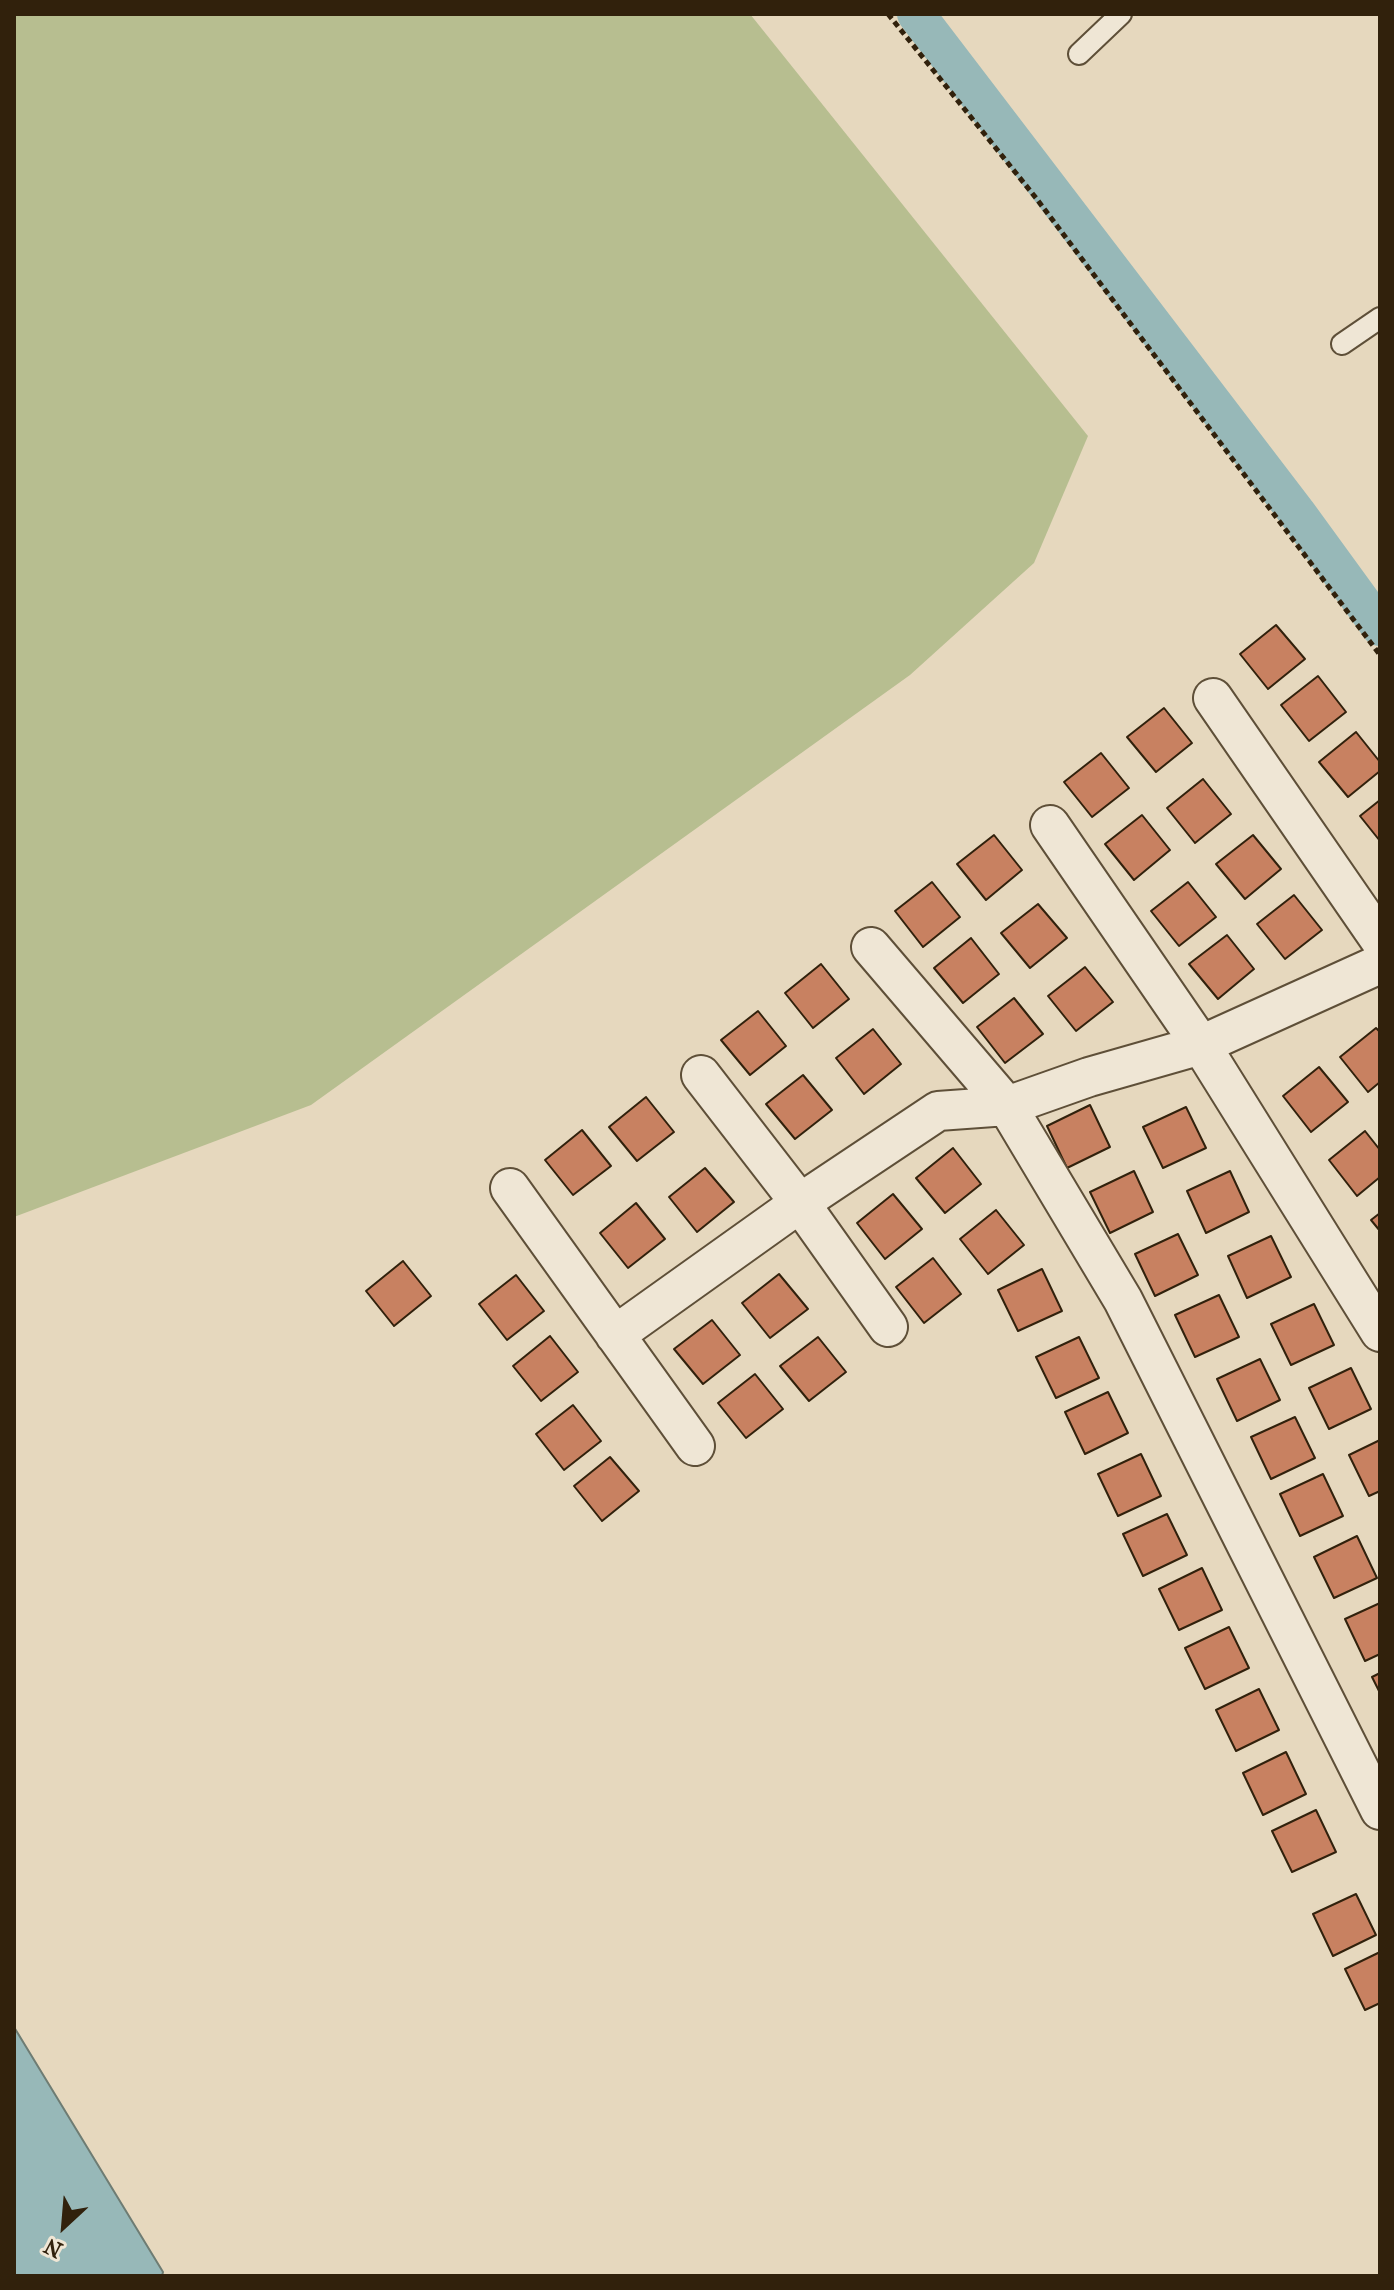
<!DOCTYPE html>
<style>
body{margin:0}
#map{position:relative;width:1394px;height:2290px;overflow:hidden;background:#e6d8be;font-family:"IM FELL French Canon",serif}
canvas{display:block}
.frame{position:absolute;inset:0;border:16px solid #31210c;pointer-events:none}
.north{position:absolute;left:24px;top:2186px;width:80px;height:80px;-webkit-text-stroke:6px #efe6d5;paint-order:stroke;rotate:206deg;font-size:22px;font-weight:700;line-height:32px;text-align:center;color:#31210c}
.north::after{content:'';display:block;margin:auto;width:28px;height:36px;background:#31210c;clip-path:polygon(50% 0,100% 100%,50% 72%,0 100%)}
</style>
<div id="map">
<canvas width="1394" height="2290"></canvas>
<div class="frame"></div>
<div class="north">N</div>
</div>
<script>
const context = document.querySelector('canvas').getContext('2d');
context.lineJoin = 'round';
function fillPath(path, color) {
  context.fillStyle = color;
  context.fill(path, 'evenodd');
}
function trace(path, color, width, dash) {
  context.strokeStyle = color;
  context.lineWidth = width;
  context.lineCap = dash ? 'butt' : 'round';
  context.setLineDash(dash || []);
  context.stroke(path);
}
fillPath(new Path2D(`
 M14 14H750L1088 436 1034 563 910 675 311 1105 14 1217Z`), '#b7be90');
const water = new Path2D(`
 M14 2027 163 2272 162 2276H14Z`);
fillPath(water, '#97b8b8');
trace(water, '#6e7c73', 2);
trace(new Path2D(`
 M916 14 1297 513 1380 627`), '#97b8b8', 38);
const building = new Path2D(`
 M1276 625 1305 659 1268 689 1240 654Z
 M1318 676 1346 712 1309 741 1281 705Z
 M1164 708 1192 743 1156 772 1127 737Z
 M1356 732 1380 762V771L1348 797 1319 762Z
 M1101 753 1129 788 1092 817 1064 782Z
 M1203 779 1231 814 1195 843 1167 808Z
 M1380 800V841L1360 816Z
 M1142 815 1170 850 1134 880 1105 844Z
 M994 835 1022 870 986 900 957 864Z
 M1253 835 1281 869 1245 899 1216 864Z
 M932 882 960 917 923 947 895 911Z
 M1188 882 1216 917 1179 946 1151 911Z
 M1294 895 1322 930 1285 959 1257 924Z
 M1038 904 1067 938 1030 968 1001 933Z
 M1227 935 1254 969 1218 999 1189 964Z
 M971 938 999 974 963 1003 934 968Z
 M821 964 849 999 813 1028 785 993Z
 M1085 967 1113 1002 1076 1031 1048 996Z
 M1014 998 1043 1034 1005 1063 977 1027Z
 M758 1011 786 1046 750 1075 721 1040Z
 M1376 1028 1380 1032V1082L1368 1092 1340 1057Z
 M873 1029 901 1064 864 1094 836 1058Z
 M1319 1067 1348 1102 1311 1132 1283 1096Z
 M803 1075 832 1110 795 1139 766 1104Z
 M646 1097 674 1132 637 1161 609 1127Z
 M1090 1105 1110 1147 1067 1168 1047 1126Z
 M1186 1107 1206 1148 1163 1168 1143 1127Z
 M582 1130 611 1166 573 1195 545 1160Z
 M1365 1131 1380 1150V1177L1357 1196 1329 1160Z
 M953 1148 981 1184 945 1213 916 1178Z
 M705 1168 734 1202 697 1232 669 1197Z
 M1134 1171 1153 1212 1110 1233 1090 1192Z
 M1230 1171 1249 1212 1206 1233 1187 1191Z
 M893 1194 922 1229 885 1259 857 1223Z
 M636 1203 665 1239 628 1268 600 1233Z
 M996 1210 1024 1245 988 1274 960 1239Z
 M1380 1213V1231L1371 1220Z
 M1178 1234 1198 1275 1155 1296 1135 1254Z
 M1271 1236 1291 1277 1247 1298 1228 1256Z
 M933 1258 961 1294 924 1323 896 1287Z
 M403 1261 431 1296 394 1326 366 1291Z
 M1042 1269 1062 1311 1018 1331 998 1290Z
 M779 1274 808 1309 770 1338 742 1303Z
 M516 1275 544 1311 507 1340 479 1304Z
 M1219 1295 1239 1337 1195 1357 1175 1315Z
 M1314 1304 1334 1345 1291 1365 1271 1324Z
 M712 1320 740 1355 703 1384 674 1349Z
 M550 1336 578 1372 541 1401 513 1366Z
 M818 1337 846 1372 809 1401 780 1366Z
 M1079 1337 1099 1378 1056 1398 1036 1357Z
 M1260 1359 1280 1400 1237 1421 1217 1379Z
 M1351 1368 1371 1409 1329 1429 1309 1388Z
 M755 1374 783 1409 746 1438 718 1403Z
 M1108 1392 1128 1433 1085 1454 1065 1412Z
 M573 1405 601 1441 564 1470 536 1434Z
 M1295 1417 1315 1458 1271 1479 1251 1437Z
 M1380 1440V1491L1369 1496 1349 1455Z
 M1141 1454 1161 1496 1118 1516 1098 1474Z
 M610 1457 639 1491 602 1521 574 1486Z
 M1323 1474 1343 1516 1300 1536 1280 1494Z
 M1167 1514 1187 1555 1143 1576 1123 1534Z
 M1357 1536 1377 1578 1334 1598 1314 1557Z
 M1202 1568 1222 1610 1179 1630 1159 1589Z
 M1380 1603V1654L1365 1661 1345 1619Z
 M1229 1627 1249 1668 1205 1689 1185 1648Z
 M1380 1673V1693L1372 1677Z
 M1259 1689 1279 1730 1236 1751 1216 1710Z
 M1286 1752 1306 1794 1263 1815 1243 1773Z
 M1316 1810 1336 1852 1292 1872 1272 1831Z
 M1356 1894 1376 1935 1333 1956 1313 1914Z
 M1380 1952V2003L1365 2010 1345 1969Z`);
fillPath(building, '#c88161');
trace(building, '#31210c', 2);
const service = new Path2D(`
 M1079 54 1121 14
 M1342 344 1380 318`);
const minor = new Path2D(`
 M1213 698 1380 940
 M1050 825 1201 1045 1380 1332
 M871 947 1007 1106 1123 1300 1380 1810
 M701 1075 800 1203 888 1327
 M510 1188 695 1446
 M615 1335 800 1203 938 1111 1007 1106 1089 1077 1201 1045 1380 964`);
trace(service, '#5e4f38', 24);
trace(minor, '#5e4f38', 42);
trace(new Path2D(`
 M888 14 1036 198 1380 655`), '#31210c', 5, [6, 4]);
trace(service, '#efe6d5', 20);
trace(minor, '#efe6d5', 38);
</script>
